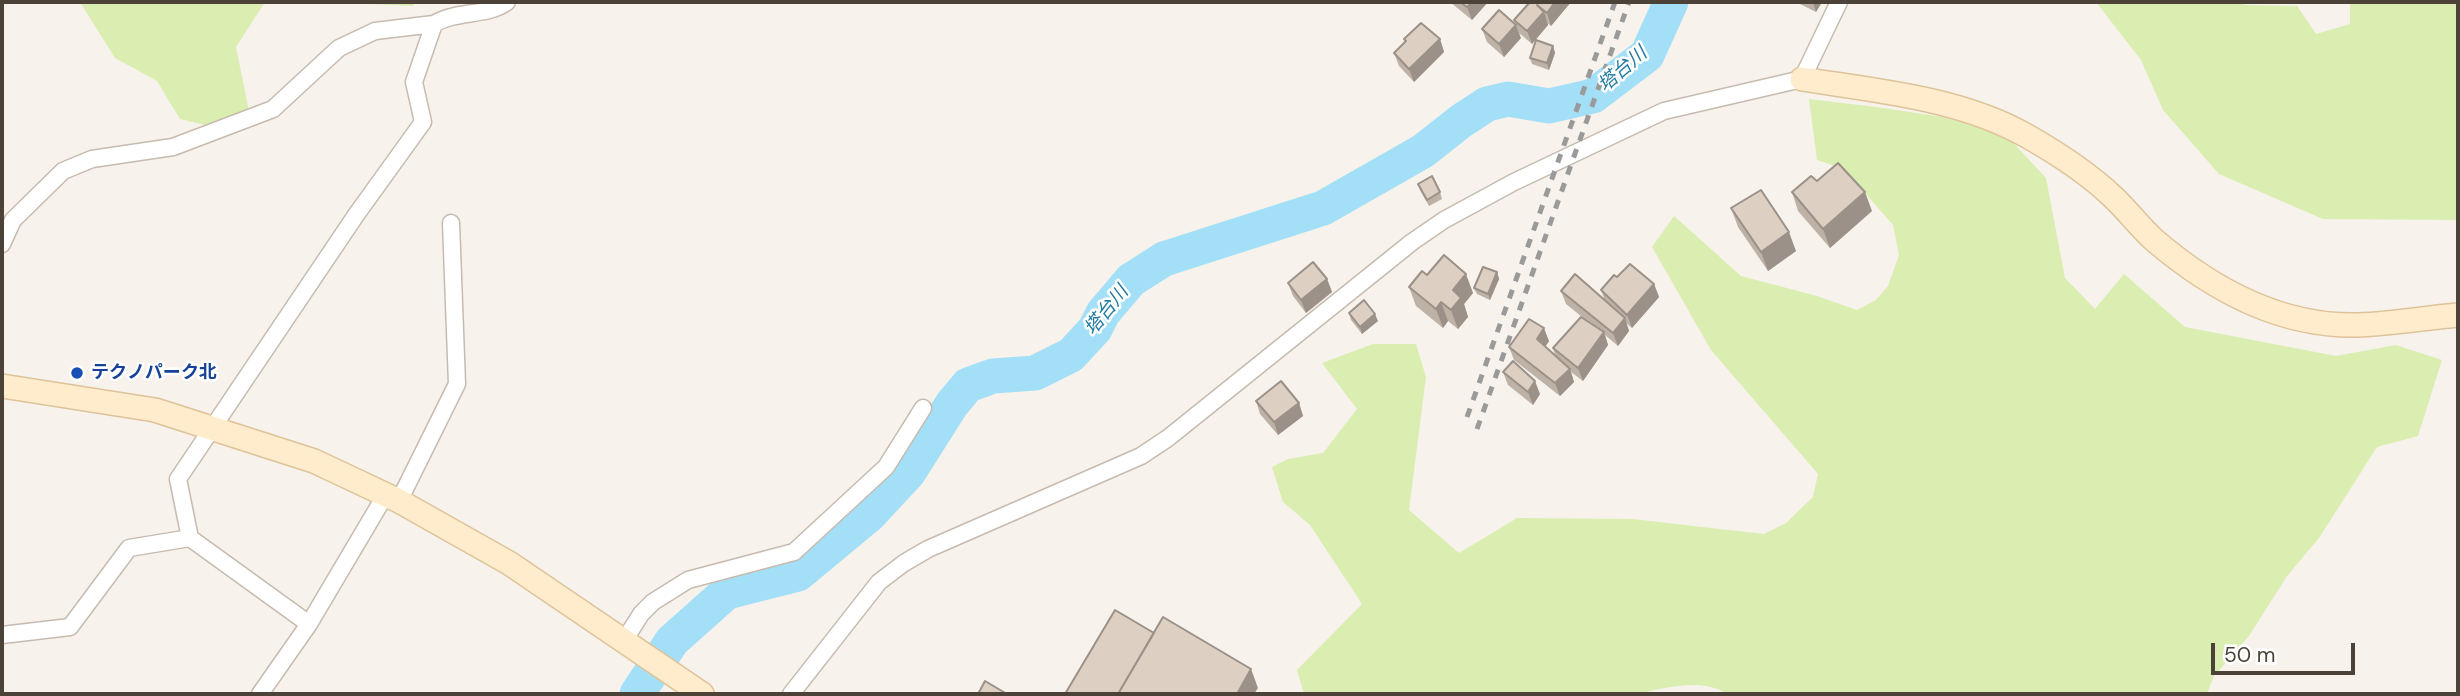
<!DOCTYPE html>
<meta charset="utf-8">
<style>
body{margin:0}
#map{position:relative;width:2460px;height:696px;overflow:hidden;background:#f7f2eb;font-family:"DM Sans",sans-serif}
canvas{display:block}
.frame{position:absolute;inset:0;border:4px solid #4c4237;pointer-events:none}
.scale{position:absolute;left:2211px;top:643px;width:144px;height:32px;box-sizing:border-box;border:4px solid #4c4237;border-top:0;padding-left:9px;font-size:21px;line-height:24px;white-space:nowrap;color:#4c4237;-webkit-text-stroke:5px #fff;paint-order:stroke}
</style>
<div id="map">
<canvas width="2460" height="696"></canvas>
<div class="frame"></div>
<div class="scale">50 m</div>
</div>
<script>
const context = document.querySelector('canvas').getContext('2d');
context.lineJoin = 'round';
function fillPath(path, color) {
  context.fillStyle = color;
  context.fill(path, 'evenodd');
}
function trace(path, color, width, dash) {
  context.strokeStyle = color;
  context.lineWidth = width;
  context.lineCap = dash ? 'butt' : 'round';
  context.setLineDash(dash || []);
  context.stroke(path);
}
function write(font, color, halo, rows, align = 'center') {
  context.font = font + ' "DM Sans","Noto Sans JP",sans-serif';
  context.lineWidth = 5;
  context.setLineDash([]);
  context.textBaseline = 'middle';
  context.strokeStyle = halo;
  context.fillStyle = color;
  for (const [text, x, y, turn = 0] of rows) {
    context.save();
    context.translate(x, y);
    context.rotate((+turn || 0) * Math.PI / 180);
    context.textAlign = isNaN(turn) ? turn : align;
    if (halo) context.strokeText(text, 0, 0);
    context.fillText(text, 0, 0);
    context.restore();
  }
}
fillPath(new Path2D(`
 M80 2H265L236 47 250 116 230 131 180 119 157 81 115 58Z
 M327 2H418L412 6Z
 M2096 2H2230L2247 5 2297 6 2316 34 2350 24V2H2458V220L2323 219 2219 174 2163 110 2141 60Z
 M1809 99 1876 107 1943 117 2007 136 2046 178 2065 278 2095 309 2124 274 2185 327 2336 356 2396 345 2442 360 2418 436 2377 447 2319 538 2287 576 2249 636 2214 676 2207 694H1727C1702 677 1665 688 1636 694H1304L1297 670 1362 604 1310 525 1283 502 1272 467 1288 459 1323 453 1357 409 1322 363 1373 344H1416L1426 377 1409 510 1459 553 1517 518 1632 519 1764 534 1786 523 1813 497 1818 474 1711 350 1652 247 1674 216 1741 276 1817 296 1857 310 1876 300 1888 286 1899 255 1893 225 1844 169 1817 160Z`), '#daeeb1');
trace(new Path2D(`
 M637 694 672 641 727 592 798 574 869 515 909 472 952 404 968 385 993 376 1035 373 1071 355 1095 329 1103 313 1131 280 1164 259 1323 208 1423 151 1461 121 1487 104 1508 99 1549 106 1593 96 1647 55 1671 2`), '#a3e0f8', 35);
const street = new Path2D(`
 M2 244 13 220 63 171 92 159 173 147 273 109 339 48 375 31 434 24
 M399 501 457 384 451 223
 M309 624 190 538 178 479 356 215 423 122 414 82 434 24C456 10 486 17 507 2
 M2 635 70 627 129 548 190 538
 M624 641 641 614 653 602 688 580 794 552 886 467 923 408
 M260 694 309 624 386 494
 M791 694 879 582 904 563 928 549 1141 456 1168 438 1412 242 1444 220 1514 182 1664 111 1802 79 1839 2`);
const secondary = new Path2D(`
 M1802 79C1877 91 1960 98 2027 136 2057 153 2088 173 2113 197 2127 210 2139 226 2153 239 2211 289 2280 327 2358 325 2391 324 2425 318 2458 315
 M2 386 155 410 314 461 399 501 509 563 702 694`);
trace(street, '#c7bbaf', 19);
trace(secondary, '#dec399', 26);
trace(street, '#fff', 16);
trace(secondary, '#ffeccd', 23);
trace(new Path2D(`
 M1467 417 1615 2
 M1477 429 1629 2`), '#9a9a9a', 5, [9, 9]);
fillPath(new Path2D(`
 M1450 2H1488L1472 20Z
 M1530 2H1571L1551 26 1547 23 1548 25 1532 44 1519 33 1514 20Z
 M1796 2H1822L1816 12Z
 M1482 29 1521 38 1504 57 1487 42Z
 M1404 39H1440L1444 52 1414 82 1399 66 1394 53 1405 43Z
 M1553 46 1555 53 1549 70 1532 64 1530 58Z
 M1817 181 1872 211 1830 248 1798 211 1792 192Z
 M1418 184 1440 192 1442 199 1429 206 1420 190Z
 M1731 208 1796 251 1768 271 1738 227Z
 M1497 272 1499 279 1490 300 1477 294 1474 288Z
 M1427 275 1473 293 1464 304 1468 317 1458 329 1448 321 1443 328 1416 306 1409 287Z
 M1617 277 1654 284 1659 297 1632 328 1626 323 1629 331 1618 346 1605 335 1608 345 1583 381 1571 372 1574 382 1560 396 1514 360 1509 347 1549 341 1545 346 1555 355 1553 348 1587 321 1566 304 1561 291 1605 301 1601 290Z
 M1327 279 1332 292 1306 313 1293 296 1288 283Z
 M1349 313 1378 321 1362 334 1351 320Z
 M1503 372 1540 394 1533 405 1508 385Z
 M1256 401 1299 403 1303 416 1278 435 1260 414Z`), '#beb2a7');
fillPath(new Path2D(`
 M1472 2H1488L1472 20 1467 7Z
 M1555 2H1571L1551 26 1547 13Z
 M1813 2H1822L1816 12Z
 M1544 12 1548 25 1532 44 1527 31Z
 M1516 25 1521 38 1504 57 1499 44Z
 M1440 39 1444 52 1414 82 1409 69Z
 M1553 46 1555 53 1549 70 1547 63Z
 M1865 192 1872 211 1830 248 1823 229Z
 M1789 232 1796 251 1768 271 1761 252Z
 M1497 272 1499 279 1490 300 1488 294Z
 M1466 274 1473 293 1464 304 1468 317 1458 329 1451 310 1453 290Z
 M1327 279 1332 292 1306 313 1301 300Z
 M1654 284 1659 297 1632 328 1627 315Z
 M1441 302 1448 321 1443 328 1436 309Z
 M1375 314 1378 321 1362 334 1360 327Z
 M1625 318 1629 331 1618 346 1613 333Z
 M1544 328 1549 341 1542 352 1537 339Z
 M1604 332 1608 345 1583 381 1578 368Z
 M1570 369 1574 382 1560 396 1555 383Z
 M1535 381 1540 394 1533 405 1528 392Z
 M1299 403 1303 416 1278 435 1274 422Z
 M1251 669 1258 688 1254 694H1237Z`), '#9b9188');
const building = new Path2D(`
 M1460 2H1472L1467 7Z
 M1530 2H1555L1547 13 1537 5 1544 12 1527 31 1514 20Z
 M1499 10 1516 25 1499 44 1482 29Z
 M1421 23 1440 39 1409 69 1394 53 1406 41 1404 39Z
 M1536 40 1553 46 1547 63 1530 58Z
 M1838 163 1865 192 1823 229 1792 192 1811 176 1817 181Z
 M1432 176 1440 192 1427 200 1418 184Z
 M1761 190 1789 232 1761 252 1731 208Z
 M1444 255 1466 274 1453 290 1461 298 1451 310 1441 302 1436 309 1409 287 1422 271 1427 275Z
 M1313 262 1327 279 1301 300 1288 283Z
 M1630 264 1654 284 1627 315 1601 290 1614 275 1617 277Z
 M1483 267 1497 272 1488 294 1474 288Z
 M1575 274 1625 318 1613 333 1561 291Z
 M1364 300 1375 314 1360 327 1349 313Z
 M1581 317 1604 332 1578 368 1553 348Z
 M1529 319 1544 328 1537 339 1570 369 1555 383 1509 347Z
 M1513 361 1535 381 1528 392 1503 372Z
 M1281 381 1299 403 1274 422 1256 401Z
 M1115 610 1154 633 1118 694H1065Z
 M1163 617 1251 669 1237 694H1118Z
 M985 681 1007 694H978Z`);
fillPath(building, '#ddcfc2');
trace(building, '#9b9188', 2);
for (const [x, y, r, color] of [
 [77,373,7,"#1a4fb4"]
]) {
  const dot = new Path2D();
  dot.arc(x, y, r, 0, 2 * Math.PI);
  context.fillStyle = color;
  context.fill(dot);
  trace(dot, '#fff', 2.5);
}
write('bold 18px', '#164399', '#fff', [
 ["テクノパーク北",91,373]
], 'left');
write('italic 19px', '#207ba1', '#fff', [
 ["塔台川",1623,70,-41],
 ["塔台川",1107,311,-51]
]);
</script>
